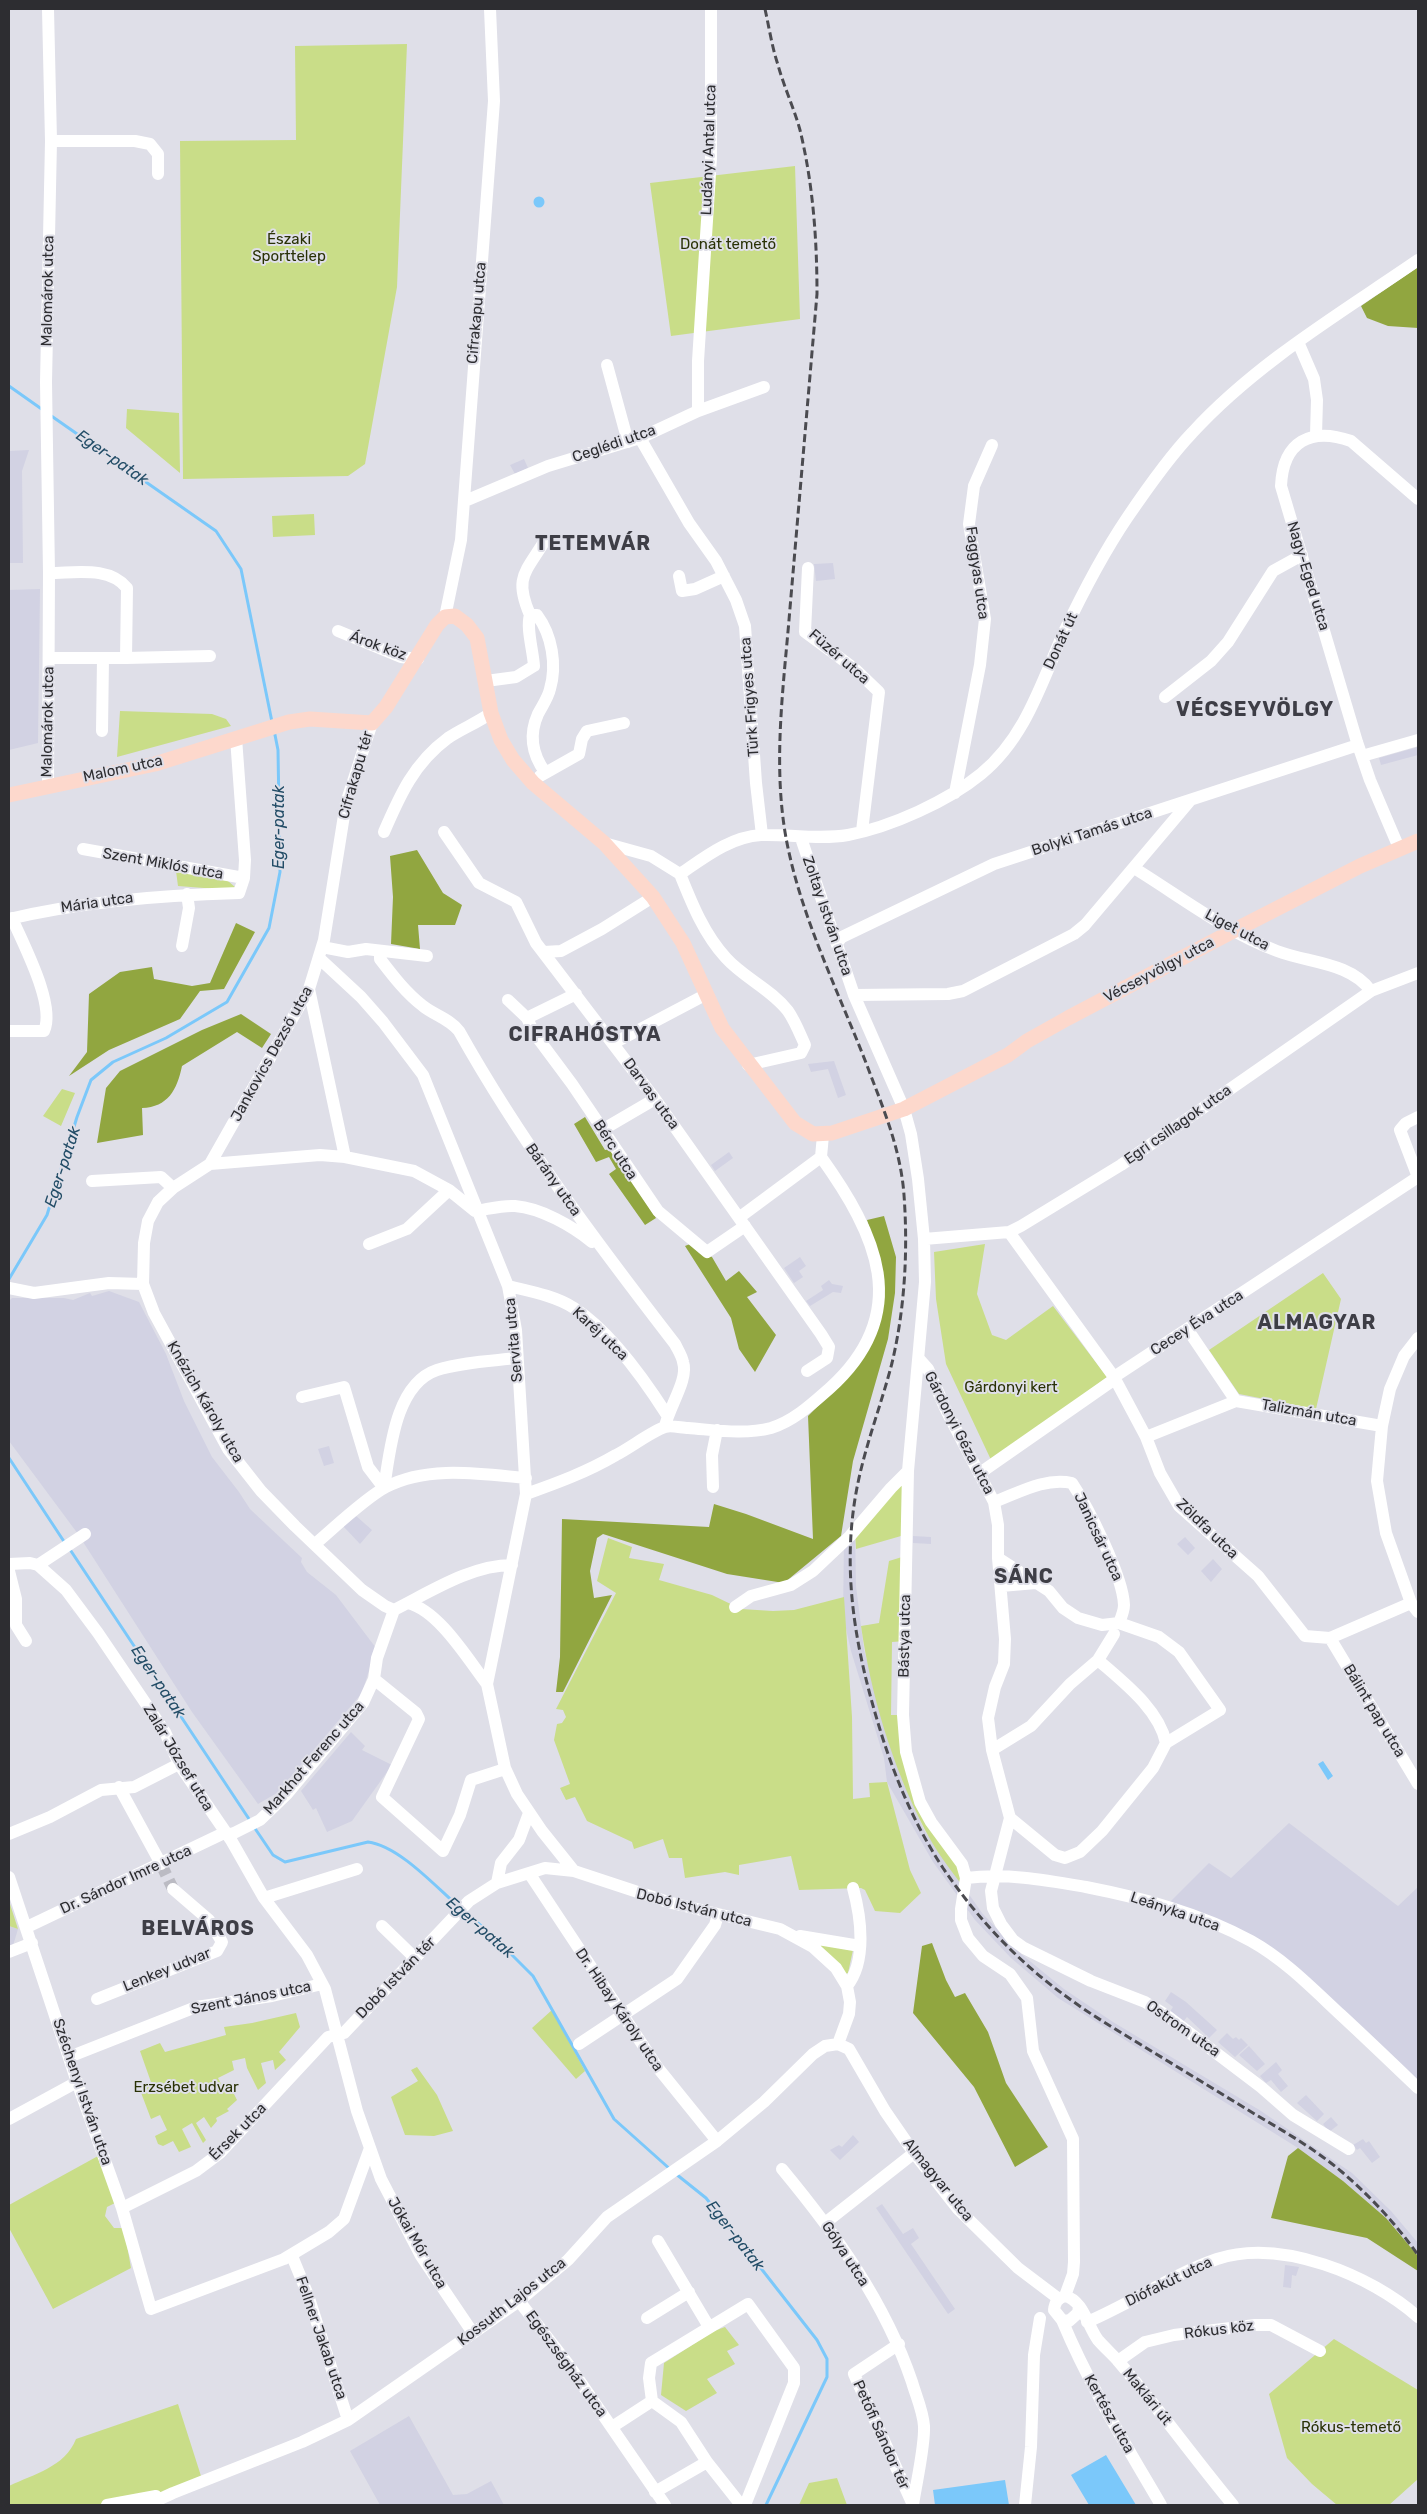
<!DOCTYPE html>
<meta charset="utf-8">
<style>
body{margin:0}
#map{position:relative;width:1427px;height:2514px;overflow:hidden;background:#dfdfe8;font-family:Rubik,sans-serif}
canvas{display:block}
.frame{position:absolute;inset:0;border:10px solid #2d2d31;pointer-events:none}
</style>
<div id="map">
<canvas width="1427" height="2514"></canvas>
<div class="frame"></div>
</div>
<script>
const context = document.querySelector('canvas').getContext('2d');
context.lineJoin = 'round';
function fillPath(path, color) {
  context.fillStyle = color;
  context.fill(path, 'evenodd');
}
function trace(path, color, width, dash) {
  context.strokeStyle = color;
  context.lineWidth = width;
  context.lineCap = dash ? 'butt' : 'round';
  context.setLineDash(dash || []);
  context.stroke(path);
}
function write(font, color, halo, rows, align = 'center') {
  context.font = font + ' Rubik,sans-serif';
  context.lineWidth = 4;
  context.setLineDash([]);
  context.textBaseline = 'middle';
  context.strokeStyle = halo;
  context.fillStyle = color;
  for (const [text, x, y, turn = 0] of rows) {
    context.save();
    context.translate(x, y);
    context.rotate((+turn || 0) * Math.PI / 180);
    context.textAlign = isNaN(turn) ? turn : align;
    if (halo) context.strokeText(text, 0, 0);
    context.fillText(text, 0, 0);
    context.restore();
  }
}
fillPath(new Path2D(`
 M29 450 22 471 23 563H9V451Z
 M524 459 528 468 515 474 510 465Z
 M833 563 835 579 816 581 814 564Z
 M40 589 38 743 9 750V590Z
 M1418 747V755L1381 765 1379 758Z
 M834 1061 846 1095 838 1098 828 1069 811 1072 808 1064Z
 M729 1152 733 1158 715 1171 711 1165Z
 M800 1257 806 1266 799 1271 803 1277 794 1283 784 1268Z
 M829 1280 832 1284 843 1286 841 1293 833 1292 810 1306 806 1301 823 1290 821 1286Z
 M109 1291 139 1302 166 1354 184 1401 212 1457 239 1492 250 1509 302 1558 301 1562 307 1572 336 1595 376 1648 362 1693 277 1793 258 1804 192 1712 78 1534 9 1441V1301L12 1298H64L73 1300 90 1293 92 1296Z
 M329 1446 334 1463 324 1466 318 1449Z
 M355 1515 372 1530 360 1544 343 1526Z
 M855 1530 856 1586 864 1650 901 1777 924 1830 982 1913 1020 1953 1064 1989 1113 2022 1261 2111 1352 2173 1391 2211 1418 2243V2256L1386 2218 1343 2181 1298 2148 1058 1998 1011 1958 975 1920 933 1862 887 1782 884 1758 851 1651 843 1615 844 1542Z
 M913 1536 931 1537V1544L913 1543Z
 M1185 1537 1195 1548 1188 1555 1177 1544Z
 M1213 1559 1222 1569 1211 1582 1201 1571Z
 M351 1732 365 1746 362 1750 392 1765 352 1821 327 1832 316 1808 313 1810 301 1791Z
 M1289 1823 1398 1906 1418 1887V2088L1252 1942 1165 1907 1209 1863 1231 1878Z
 M9 1926 18 1929 12 1949 9 1950Z
 M1171 1992 1186 2002 1217 2030 1209 2038 1187 2017 1182 2023 1169 2013 1173 2007 1165 2001Z
 M1227 2033 1233 2039 1236 2037 1239 2040 1241 2038 1248 2045 1235 2057 1218 2042Z
 M1249 2046 1265 2064 1257 2071 1239 2055Z
 M1276 2062 1282 2070 1278 2074 1288 2086 1281 2092 1271 2080 1266 2083 1260 2076Z
 M1306 2095 1324 2114 1317 2121 1297 2103Z
 M1331 2117 1338 2125 1329 2132 1323 2124Z
 M853 2135 859 2142 840 2160 830 2150 839 2145 842 2147Z
 M1363 2139 1366 2143 1369 2141 1380 2157 1372 2163 1360 2148 1357 2150 1353 2145Z
 M882 2204 903 2234 913 2228 919 2238 911 2244 955 2309 948 2314 876 2208Z
 M1285 2265 1299 2267 1296 2276 1292 2275 1291 2288 1283 2287Z
 M409 2416 453 2495 467 2494 491 2481 504 2505H380L350 2451Z`), '#d2d2e3');
fillPath(new Path2D(`
 M407 44 397 287 365 464 348 476 183 479 180 141 296 140 295 46Z
 M795 166 800 319 671 336 650 183Z
 M127 409 179 413 180 473 126 428Z
 M314 514 315 535 273 537 272 516Z
 M120 711 212 714 226 719 231 726 117 757Z
 M176 871 228 881 235 887 230 890 178 886Z
 M62 1089 75 1093 61 1126 43 1116Z
 M985 1244 977 1294 992 1335 1006 1340 1053 1306 1107 1377 992 1462 946 1364 936 1299 934 1252Z
 M1323 1273 1341 1299 1316 1409 1239 1394 1209 1350Z
 M908 1471 905 1641 892 1642 891 1715H903L913 1782 955 1852 964 1888C950 1869 935 1850 924 1828 892 1765 871 1695 861 1626L879 1623 889 1561 902 1557 901 1536 856 1549 855 1530Z
 M608 1538 632 1547 629 1558 664 1564 659 1580 712 1595 741 1609 773 1611 794 1610 844 1597 852 1717 853 1799 870 1797 869 1783 887 1782 910 1870 921 1893 900 1913 875 1911 865 1890 861 1888 799 1890 791 1856 739 1865V1875L725 1872 685 1878 682 1858H669L663 1839 634 1849 632 1842 587 1821 575 1797 566 1800 560 1788 570 1784 554 1740 557 1724 562 1723 566 1717 563 1710 556 1709 616 1593 597 1581Z
 M9 1901 18 1929 9 1926Z
 M817 1943 853 1950 848 1973 845 1974Z
 M552 2010 585 2071 576 2079 532 2028Z
 M296 2013 300 2027 279 2052 286 2060 275 2070 273 2060 261 2063 266 2083 258 2090 247 2068 245 2058 232 2061 234 2070 218 2078 226 2094 232 2090 237 2100 227 2109 229 2111 216 2118 217 2121 211 2128 204 2117 196 2123 206 2140 203 2143 192 2123 182 2129 191 2147 179 2152 173 2141 163 2146 158 2144 155 2136 167 2130 160 2115 151 2119 140 2090 152 2085 140 2051 160 2043 165 2052 226 2035 224 2027 252 2023Z
 M417 2067 437 2095 453 2131 434 2136 405 2135 391 2097 418 2081 411 2070Z
 M98 2156 117 2202 107 2207 105 2216 114 2228H124L131 2268 53 2309 9 2228V2205Z
 M725 2327 739 2345 727 2351 735 2364 707 2379 717 2393 686 2411 661 2395 664 2363 714 2331Z
 M1334 2339 1418 2390V2479L1389 2505H1337L1312 2484 1287 2458 1269 2394Z
 M178 2404 201 2476 173 2493 107 2505H9V2486C34 2474 65 2467 76 2439Z
 M837 2478 847 2505H799L809 2483Z`), '#c9dd88');
fillPath(new Path2D(`
 M1418 267V328L1388 326 1367 318 1361 306Z
 M417 850 443 893 462 905 455 925H418L420 949 391 944 393 897 390 856Z
 M236 923 255 932 224 989 200 991 180 1019 109 1050 69 1076 87 1052 89 994 120 972 152 967 154 979 192 986 210 983Z
 M241 1014 271 1034 262 1048 237 1032 182 1066C177 1090 168 1107 142 1108L143 1135 97 1143 106 1088 120 1071 202 1030Z
 M585 1117 605 1150 610 1149 656 1218 645 1225 609 1174 616 1169 609 1157 596 1162 574 1124Z
 M884 1216 896 1257 895 1293 888 1339 853 1461 841 1536 784 1583 727 1574 603 1534 597 1538 590 1571 594 1598 612 1595 563 1692H556L560 1657 562 1519 709 1527 714 1504 746 1514 813 1539 808 1416 842 1382 871 1343 876 1248 867 1220Z
 M690 1244 712 1257 726 1281 739 1271 757 1292 747 1297 776 1335 755 1372 739 1349 731 1318 685 1246Z
 M932 1943 946 1980 955 1997 965 1993 988 2032 1006 2083 1048 2147 1015 2167 974 2087 913 2013 922 1946Z
 M1298 2148 1343 2181 1386 2218 1418 2256V2271L1367 2238 1271 2218 1288 2156Z`), '#91a640');
fillPath(new Path2D(`
 M533.5 202a5.5 5.5 0 1 1 11 0a5.5 5.5 0 1 1-11 0Z
 M1323 1761 1333 1776 1328 1780 1318 1764Z
 M1106 2455 1136 2505H1089L1071 2475Z
 M1005 2480 1009 2505H935L933 2490Z`), '#7bc8fa');
trace(new Path2D(`
 M9 386 43 410
 M50 415 216 531 241 569 272 722
 M9 1279 47 1215 77 1117 91 1080 113 1062 166 1038 227 1002 269 928 280 872 278 750 274 730
 M9 1458 65 1543
 M69 1548 251 1822
 M254 1827 273 1855 285 1862 368 1842C399 1846 435 1886 459 1907
 M464 1911 494 1937 533 1976 614 2119 671 2170
 M676 2174 706 2198 817 2340 827 2359V2377L766 2505`), '#7bc8fa', 3);
trace(new Path2D(`
 M161 1864 173 1889`), '#bbbbc3', 12, [12, 6]);
trace(new Path2D(`
 M51 141H135L150 144 158 154V174
 M1298 342 1314 379 1317 400 1316 435
 M607 365 628 442
 M698 411V361L711 158V9
 M640 438 689 523 716 561 736 600 745 626 756 783 762 835
 M465 501 548 466 640 438 698 411 764 387
 M808 568 805 632 855 669 879 692 862 831
 M49 573C76 573 109 566 127 588L126 658H49
 M679 576 682 591 695 589 724 576
 M530 615C514 578 525 573 544 542
 M445 617 461 540 494 101 490 9
 M338 631 401 657 418 659
 M126 658 210 656
 M486 681 516 677 534 666C533 650 526 628 530 615H537C552 635 557 665 550 689 548 698 542 706 538 714 529 734 532 754 545 772
 M1165 697 1211 661 1228 642 1273 571 1302 555
 M102 731 103 658
 M1362 756 1418 740
 M540 776 579 754 582 739 587 731 624 723
 M48 786 49 573 46 382 51 141 48 9
 M955 793 980 665 985 619 969 524 974 486 992 445
 M384 832C400 795 414 763 448 738 461 729 477 723 491 713
 M444 832 479 883 516 902 536 943 655 1099 821 1334 829 1347 827 1358 807 1371
 M801 838 854 995 904 1109 911 1134 918 1179 924 1239 925 1282 908 1471 903 1715 906 1752 920 1802 931 1822 962 1864 966 1878 961 1909V1920L968 1938 983 1956 1010 1974 1027 1998 1033 2051 1073 2139 1074 2262 1073 2274 1065 2296
 M604 843 651 856 680 874
 M1399 848 1370 780 1357 742 1281 486C1283 441 1311 427 1351 441L1418 499
 M83 849 244 878
 M1134 868C1181 897 1226 932 1277 951 1308 963 1350 962 1371 991
 M680 874C705 857 730 837 761 835 790 834 819 840 848 835 891 827 948 801 981 774 1025 738 1041 684 1063 634 1082 594 1102 555 1127 518 1146 490 1169 457 1192 433 1256 363 1341 313 1418 260
 M680 874C692 904 704 934 726 958 744 978 771 989 788 1011 795 1021 800 1034 805 1045L801 1053 748 1065
 M9 919C85 901 161 895 239 893L244 878 245 860 236 738
 M837 943 842 937 994 864 1358 745
 M182 946 189 908 187 894
 M322 947 348 952 366 949 427 956
 M380 952V959C393 976 406 993 423 1006 434 1015 450 1019 459 1031 521 1142 597 1243 675 1344 678 1350 682 1356 683 1362 689 1380 668 1408 665 1427
 M544 952 561 951 602 929 653 897
 M320 959 361 997 383 1022 423 1075 508 1286 516 1330 526 1494 487 1684 505 1768 517 1794 542 1831 574 1871
 M309 989 345 1157
 M854 995 948 994 963 991 1074 934 1085 925 1189 802
 M508 1000 527 1018 534 1033 572 1084 658 1211 707 1252 745 1226
 M527 1018 576 994
 M9 1031H44C56 1005 23 944 12 918
 M614 1043 705 995
 M602 1130 655 1099
 M210 1164 309 989 324 940 346 803 372 723
 M1418 1177 1400 1130 1406 1123 1418 1117
 M92 1181 161 1177 173 1188
 M475 1211 449 1190 414 1171 345 1157 320 1155 210 1164 173 1188 158 1202 148 1221 144 1243 143 1284 154 1313 228 1449 261 1491 295 1526 362 1590 385 1606 394 1610C430 1592 471 1565 512 1565
 M476 1211C489 1209 502 1205 515 1206 541 1208 572 1226 592 1242
 M740 1217 821 1157
 M1009 1232 1114 1377 1146 1437 1160 1473 1179 1506 1258 1576 1305 1636 1330 1638 1411 1603 1418 1612
 M924 1239 1009 1232 1021 1226 1121 1165 1371 991 1418 973
 M369 1244 407 1229 449 1190
 M508 1286C529 1291 556 1296 574 1308 610 1331 644 1379 667 1415
 M9 1288 34 1293 109 1283 143 1284
 M1188 1330 1236 1401 1382 1426
 M920 1360 928 1369 946 1410 994 1502 998 1525V1558L1005 1639 1004 1664 995 1687 988 1718 992 1750 1010 1818 991 1891 993 1908 1001 1924 1013 1940 1024 1948 1091 1981 1145 2002 1166 2015 1261 2087 1293 2115 1349 2149
 M302 1397 344 1387 368 1467 384 1488
 M1146 1437 1236 1401
 M980 1473 1112 1381 1114 1377 1418 1177
 M713 1487 712 1455 717 1430
 M384 1488C390 1451 395 1384 437 1370 462 1362 491 1361 517 1358
 M526 1494C557 1483 587 1472 616 1455 630 1448 652 1431 665 1427 671 1425 682 1428 688 1428 715 1430 744 1435 771 1428 794 1421 813 1403 830 1388 914 1312 876 1234 821 1157L823 1135
 M994 1502C1018 1493 1045 1477 1072 1483 1088 1507 1123 1576 1124 1605 1124 1611 1121 1618 1119 1623L1159 1637 1179 1652 1220 1710 1166 1743 1153 1768 1102 1831 1080 1852 1065 1858 1055 1855 1010 1818
 M315 1544C334 1528 365 1498 386 1487 428 1465 481 1474 526 1478
 M998 1558 1049 1591 1063 1608 1078 1618 1102 1625 1119 1623
 M9 1564 30 1563 38 1565 66 1590 98 1633 165 1732 179 1764 231 1840 264 1898 307 1955 325 1989 357 2111 381 2179 421 2256 473 2333
 M38 1565 85 1534
 M9 1571 16 1599V1625L26 1641
 M1001 1586 1036 1583
 M408 1603C439 1611 467 1658 487 1684
 M1411 1603 1386 1533 1377 1481 1382 1426 1390 1389 1404 1356 1418 1338
 M735 1607 751 1596 791 1585 813 1571 850 1536 891 1488 908 1471
 M1330 1638 1418 1784
 M1098 1660C1123 1682 1159 1709 1166 1743
 M374 1679 416 1713 419 1719 382 1797 443 1851 460 1815 471 1780 505 1769
 M992 1750 1031 1726 1070 1684 1098 1660 1114 1634
 M119 1787 161 1864
 M224 1833 232 1834 260 1820 287 1794 363 1703 374 1679 377 1658 394 1610
 M9 1834 50 1817 101 1790 134 1787 179 1764
 M529 1873 658 2068 717 2141
 M9 1877 77 2082 122 2208 151 2309 284 2259 329 2232 344 2219 370 2148
 M966 1878C1007 1873 1045 1880 1086 1887 1142 1898 1200 1913 1251 1941 1285 1960 1313 1989 1341 2015 1367 2039 1393 2064 1418 2088
 M497 1883 501 1863 519 1840 529 1813
 M264 1898 357 1869
 M382 1926 415 1958
 M27 1927 224 1833
 M800 1936 860 1946
 M9 1952 32 1943
 M847 1986C867 1961 861 1917 853 1888
 M97 1999 217 1951 222 1942 209 1920 173 1889
 M579 2044 677 1979 715 1925 718 1915
 M838 2044 849 2049 885 2111 914 2153 958 2209 1018 2268 1059 2299
 M69 2057 196 2007 272 1996 322 1984
 M9 2119 77 2082
 M782 2169C835 2233 885 2302 912 2382 916 2396 923 2411 924 2426 925 2446 916 2484 913 2505
 M122 2208 196 2171 220 2153 328 2037 344 2033 469 1901 497 1883 545 1868 574 1871 668 1902 780 1929 813 1947 836 1968 847 1986 850 2002 849 2014 838 2044
 M825 2223 914 2153
 M658 2241 709 2327
 M292 2256 308 2295 348 2420
 M519 2301 568 2364 665 2505
 M1079 2306 1078 2313 1069 2321 1062 2320 1054 2310C1055 2302 1057 2299 1065 2296 1083 2300 1088 2327 1098 2340 1105 2348 1113 2355 1119 2362 1159 2409 1194 2458 1233 2505
 M647 2318 689 2292
 M1062 2320C1089 2385 1126 2445 1161 2505
 M1087 2322C1132 2303 1171 2275 1217 2259 1281 2238 1371 2275 1418 2317
 M899 2344 854 2374 913 2505
 M1118 2361 1145 2342 1174 2335 1255 2325H1271L1320 2351
 M652 2401 681 2422 707 2462 655 2492
 M612 2427 652 2401 649 2378 651 2363 748 2304 794 2368V2383L745 2505
 M707 2462 741 2505
 M107 2505 156 2496
 M147 2505 173 2493 302 2442 348 2420 519 2301 568 2260 607 2217 717 2141 764 2102 813 2054 825 2046 838 2044
 M1025 2505 1031 2447 1034 2355 1040 2318`), '#fff', 12);
trace(new Path2D(`
 M9 795 155 764 289 722 310 719 372 723 386 707 437 625 445 617 455 616 467 625 477 638 491 713 501 740 513 760 533 783 604 843 653 897 683 943 722 1028 795 1123 813 1134 832 1133 904 1109 1008 1055 1027 1041 1068 1018 1233 931 1360 866 1418 841`), '#fdd8cc', 15);
trace(new Path2D(`
 M765 9C769 27 772 47 778 65 784 87 794 108 800 130 813 184 817 239 817 294 808 399 799 503 790 608 784 683 773 758 785 832 799 916 842 998 871 1076 886 1115 901 1153 904 1195 908 1250 905 1308 892 1363 881 1406 864 1448 856 1493 841 1577 857 1656 882 1736 897 1783 916 1827 943 1868 977 1918 1018 1962 1067 1997 1091 2015 1117 2030 1143 2046 1181 2069 1220 2093 1258 2116 1287 2133 1316 2150 1342 2172 1371 2197 1396 2224 1418 2255`), '#4b4b50', 3, [8, 4]);
write('15px', '#2d2d31', '#dfdfe8', [
 ["Ludányi Antal utca",709,150,-88],
 ["Malomárok utca",48,291,-89],
 ["Cifrakapu utca",477,313,-85],
 ["Ceglédi utca",614,444,-19],
 ["Faggyas utca",977,573,82],
 ["Nagy-Eged utca",1308,576,73],
 ["Donát út",1061,641,-65],
 ["Árok köz",378,646,20],
 ["Füzér utca",839,657,41],
 ["Türk Frigyes utca",750,697,-94],
 ["Malomárok utca",48,722,-89],
 ["Malom utca",123,769,-12],
 ["Cifrakapu tér",356,775,-74],
 ["Bolyki Tamás utca",1092,832,-18],
 ["Szent Miklós utca",163,864,10],
 ["Mária utca",97,903,-8],
 ["Zoltay István utca",827,916,71],
 ["Liget utca",1237,930,28],
 ["Vécseyvölgy utca",1159,970,-28],
 ["Jankovics Dezső utca",272,1054,-61],
 ["Darvas utca",651,1094,54],
 ["Egri csillagok utca",1178,1125,-35],
 ["Bérc utca",615,1150,57],
 ["Bárány utca",553,1180,55],
 ["Cecey Éva utca",1197,1323,-33],
 ["Karéj utca",600,1334,43],
 ["Servita utca",514,1340,-95],
 ["Knézich Károly utca",205,1402,60],
 ["Talizmán utca",1309,1413,10],
 ["Gárdonyi Géza utca",959,1433,63],
 ["Zöldfa utca",1207,1529,44],
 ["Janicsár utca",1098,1537,65],
 ["Bástya utca",905,1636,-89],
 ["Bálint pap utca",1374,1711,59],
 ["Zalár József utca",178,1758,59],
 ["Markhot Ferenc utca",314,1758,-49],
 ["Dr. Sándor Imre utca",126,1880,-25],
 ["Dobó István utca",694,1908,14],
 ["Leányka utca",1175,1912,19],
 ["Lenkey udvar",167,1970,-22],
 ["Dobó István tér",396,1978,-46],
 ["Szent János utca",251,1998,-11],
 ["Dr. Hibay Károly utca",619,2010,56],
 ["Ostrom utca",1183,2029,35],
 ["Széchenyi István utca",82,2092,71],
 ["Érsek utca",238,2132,-45],
 ["Almagyar utca",938,2180,51],
 ["Jókai Mór utca",417,2243,60],
 ["Gólya utca",845,2254,57],
 ["Diófakút utca",1169,2282,-26],
 ["Kossuth Lajos utca",512,2302,-38],
 ["Rókus köz",1219,2330,-7],
 ["Fellner Jakab utca",321,2338,71],
 ["Egészségház utca",566,2364,54],
 ["Maklári út",1147,2397,51],
 ["Kertész utca",1109,2414,61],
 ["Petőfi Sándor tér",881,2435,66]
]);
write('15px', '#293105', '#dfdfe8', [
 ["Északi",289,240],
 ["Sporttelep",289,257],
 ["Donát temető",728,245],
 ["Gárdonyi kert",1011,1388],
 ["Erzsébet udvar",186,2088],
 ["Rókus-temető",1351,2428]
]);
write('italic 16px', '#234d67', '#dfdfe8', [
 ["Eger-patak",112,458,35],
 ["Eger-patak",279,827,-90],
 ["Eger-patak",63,1167,-72],
 ["Eger-patak",158,1682,56],
 ["Eger-patak",480,1928,41],
 ["Eger-patak",735,2236,52]
]);
context.letterSpacing = '1px';
write('bold 20px', '#3e3e46', '#dfdfe8', [
 ["TETEMVÁR",593,544],
 ["VÉCSEYVÖLGY",1255,710],
 ["CIFRAHÓSTYA",585,1035],
 ["ALMAGYAR",1317,1323],
 ["SÁNC",1024,1577],
 ["BELVÁROS",198,1929]
]);
context.letterSpacing = '0px';
</script>
